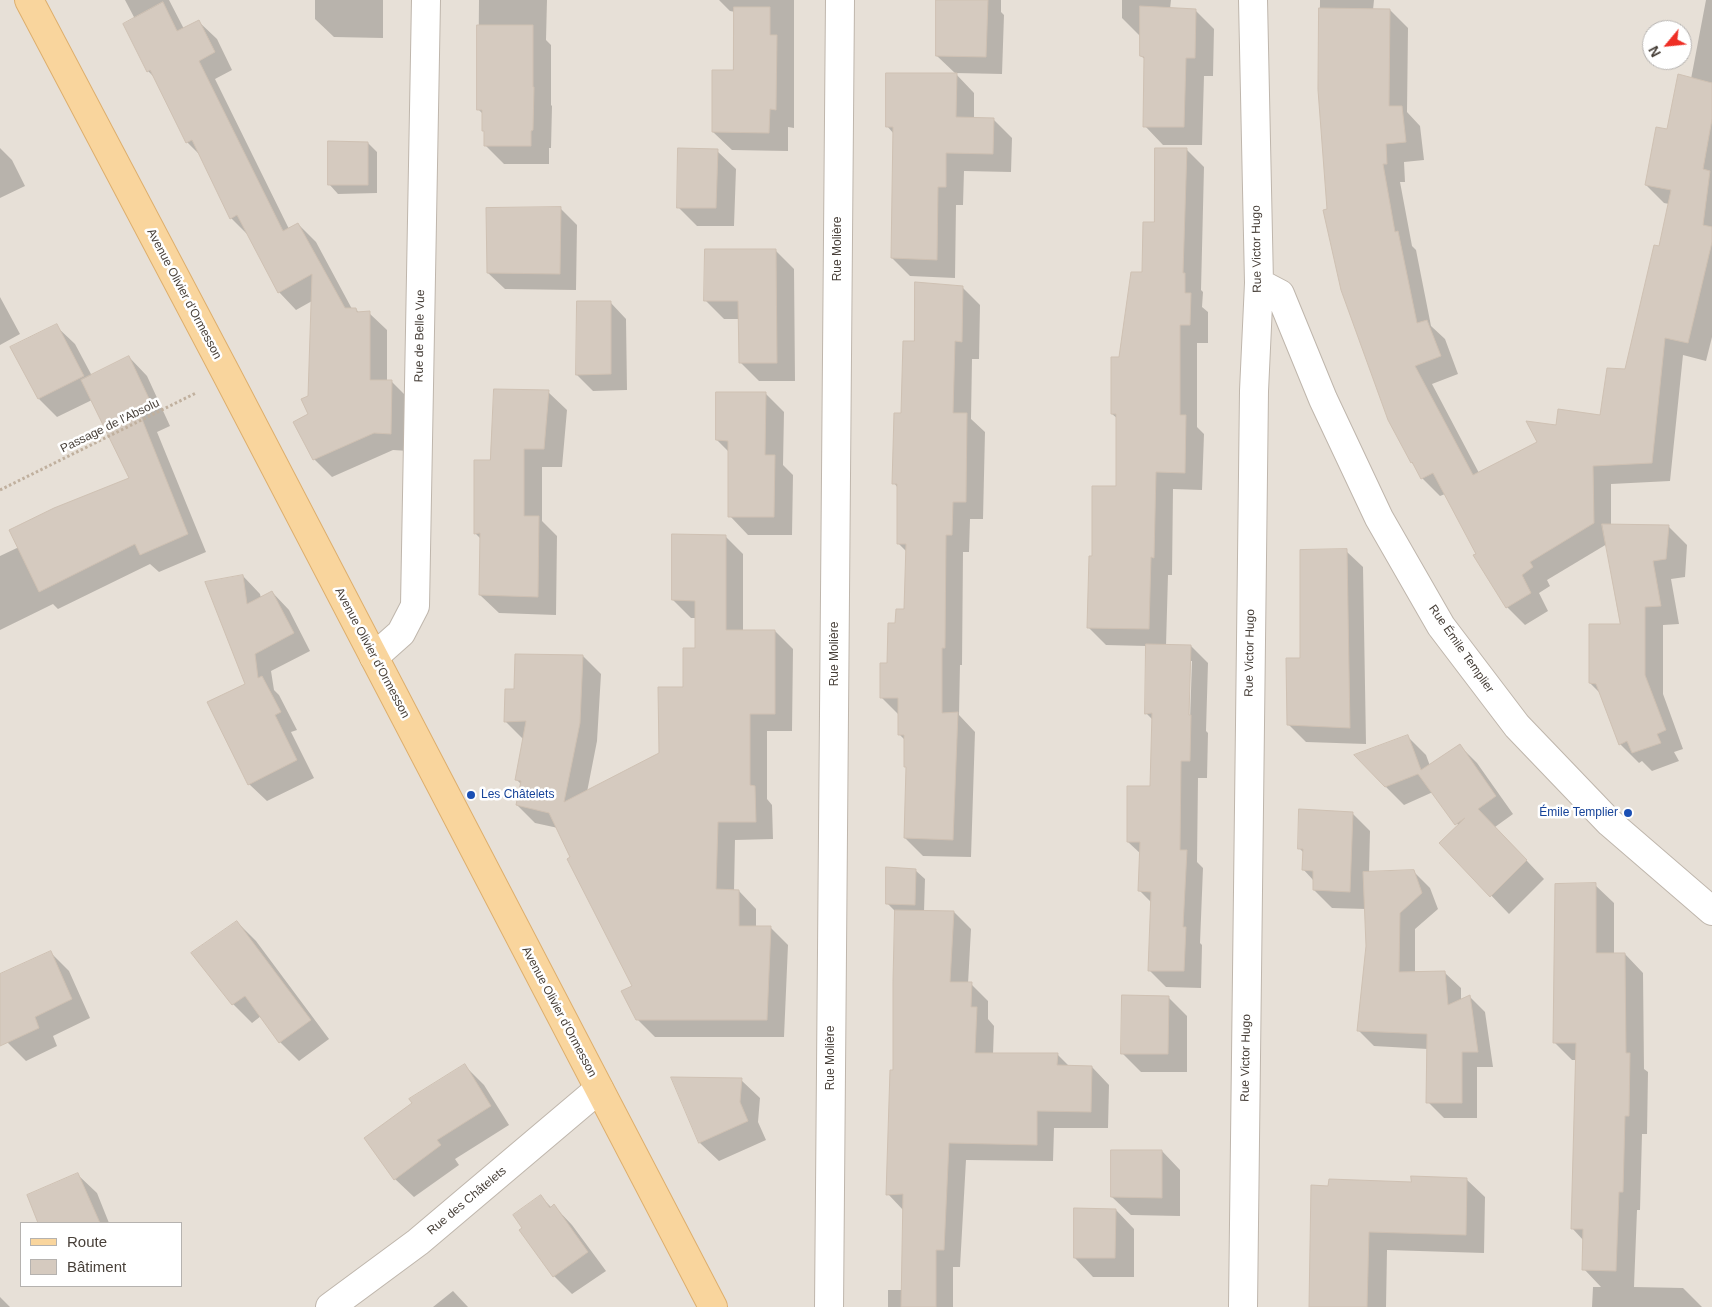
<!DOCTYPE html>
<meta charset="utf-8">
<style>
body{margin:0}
#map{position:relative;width:1712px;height:1307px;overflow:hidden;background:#f4efe9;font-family:Arial,sans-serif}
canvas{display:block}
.legend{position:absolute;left:20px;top:1222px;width:162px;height:65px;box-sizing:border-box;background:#fff;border:1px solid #b5b2af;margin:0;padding:6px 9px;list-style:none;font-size:15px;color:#473f38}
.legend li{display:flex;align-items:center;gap:10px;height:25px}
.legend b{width:25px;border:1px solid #b5b2af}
.north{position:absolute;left:1642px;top:20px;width:50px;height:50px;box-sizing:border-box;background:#fff;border:1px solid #b5b2af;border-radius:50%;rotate:242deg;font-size:14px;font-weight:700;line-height:20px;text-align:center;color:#473f38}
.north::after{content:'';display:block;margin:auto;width:18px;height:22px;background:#ee2e25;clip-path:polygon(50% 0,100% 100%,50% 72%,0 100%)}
</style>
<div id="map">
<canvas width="1712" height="1307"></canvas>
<ul class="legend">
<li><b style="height:6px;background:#f9d59d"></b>Route</li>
<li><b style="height:14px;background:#d5cabf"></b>Bâtiment</li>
</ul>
<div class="north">N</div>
</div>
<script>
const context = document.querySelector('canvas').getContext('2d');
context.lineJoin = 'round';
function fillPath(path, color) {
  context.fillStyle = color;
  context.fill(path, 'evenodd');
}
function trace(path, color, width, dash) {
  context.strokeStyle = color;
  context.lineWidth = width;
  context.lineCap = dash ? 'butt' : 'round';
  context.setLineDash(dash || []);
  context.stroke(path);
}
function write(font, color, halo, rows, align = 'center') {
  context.font = font + ' Arial,sans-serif';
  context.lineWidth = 5;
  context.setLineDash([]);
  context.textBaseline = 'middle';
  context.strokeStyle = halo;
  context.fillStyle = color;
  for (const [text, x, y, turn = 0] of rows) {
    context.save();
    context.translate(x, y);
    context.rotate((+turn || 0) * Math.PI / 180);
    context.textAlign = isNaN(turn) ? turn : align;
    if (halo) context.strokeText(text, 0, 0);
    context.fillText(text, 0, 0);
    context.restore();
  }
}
fillPath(new Path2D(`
 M0 0H1712V1307H0ZM1652 30H1682V60H1652ZM21 1223H181V1286H21Z`), '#e7e0d7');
fillPath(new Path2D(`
 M125 0H169L184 29 199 22 217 39 232 70 215 79 289 229 298 224 316 242 352 309H356L359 313H369L387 330V381H391L409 399V451L393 450 332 477 314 459 309 396 312 301 296 310 279 292 249 236 231 218 202 157 187 142 156 79 148 71 135 19Z
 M315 0H383V38L334 37 315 19Z
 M479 0H547L546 40 551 45V105L552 106 551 148H549V164H504L486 146 484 115 478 109Z
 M719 0H794V128L788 127V151L732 150 713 132 735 72V12L730 11Z
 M937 0H1001V12L1004 15 1002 74 955 73 974 93V119H993L1012 138 1011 172 964 171 963 205H956L955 278 910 276 892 258 894 134 887 126 956 74 937 56Z
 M1122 0H1171L1170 9 1195 10 1214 29 1213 76H1204L1202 145H1163L1145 126 1146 60 1141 56V37L1122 18Z
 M1320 0H1374L1373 10H1390L1408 28 1407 112 1420 126 1424 160 1404 162 1405 182H1400L1412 246 1416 250 1431 326 1445 339 1458 374 1432 384 1479 473 1538 442 1557 427 1601 416 1626 371 1660 247 1669 204 1664 203 1646 185 1691 79 1706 0H1712V337L1706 361 1683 355 1670 481 1611 484V525L1668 526 1687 545 1685 577 1671 579 1679 624 1663 625V694L1683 749 1674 752 1679 761 1652 771 1642 761 1639 763 1620 744 1601 694 1590 683 1621 625 1607 544 1547 580 1550 586 1539 593 1548 611 1525 625 1507 607 1445 494 1440 496 1422 478 1417 467 1412 463 1389 420 1328 210 1319 90Z
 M368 143 377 152V193L338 194 329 184Z
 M0 148 12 160 25 186 0 198Z
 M1186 149 1204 167 1201 290 1203 292 1202 307 1208 312V343H1197V427L1204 434 1202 490 1173 489 1172 575H1168L1166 646H1191L1208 663 1206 731 1208 733 1207 778H1198L1197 862 1203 868 1200 943 1202 945 1201 988 1166 987 1149 970 1152 903 1140 891 1141 854 1128 842 1152 788 1153 720 1146 713 1147 646 1106 645 1088 627 1093 557 1118 487V419L1112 414 1121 358 1144 274 1155 223ZM1189 661H1192L1190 721H1188Z
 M717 151 736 169 734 226H697L678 207Z
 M560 208 577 225 576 290 505 289 488 273Z
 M775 250 794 269 795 381H759L740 362V319H724L706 301Z
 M962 287 980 305 979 359H972L971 419 985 432 983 519H970L969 552H963L962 665H960L959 715 975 732 971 857 923 856 905 838 907 768 906 767V741L900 735V716L881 697 897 624 905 610 907 552 898 543V488L894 483 903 414 916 342Z
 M0 297 20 334 0 345Z
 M610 302 626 319 627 390 593 391 577 375Z
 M56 326 75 344 92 376 129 357 147 376 170 426 157 432 206 552 159 572 150 564 58 609 53 604 0 630V556L19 547 130 478 92 400 57 417 39 399 12 348Z
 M548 392 567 410 562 467H542V521L557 536 556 615 499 613 480 595 481 539 475 533Z
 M765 393 784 412 783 465 793 475 792 535H748L730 516 729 452 717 440Z
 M725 536 743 554V631H775L793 649 792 731H767V799L772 805 773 839 735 840 734 891H739L756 909V927H770L788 945 784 1037H655L637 1019 633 986 558 828 535 823 517 805 521 784 516 779 524 740 506 722 515 691 583 656 601 674 597 741 587 792 661 754 697 649 696 618H691L673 600Z
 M1346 551 1363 567 1366 744 1306 742 1289 725Z
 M243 576 260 594 261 598 272 592 289 610 310 651 271 671 274 690 279 695 297 730 291 732 314 778 267 801 249 784Z
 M1408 737 1426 755 1430 766 1459 745 1477 763 1513 814 1495 827 1544 879 1509 914 1441 843 1459 826 1433 792 1404 805 1386 787Z
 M1352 813 1370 831 1369 873 1414 872 1430 888 1438 909 1415 929V973H1445L1461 988V1000L1469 996 1485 1012 1493 1067H1477V1118H1444L1428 1102V1049L1374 1046 1358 1030 1367 946 1366 909 1332 908 1314 890V881L1303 869 1304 853 1300 849Z
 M915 870 925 879 924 912H954L971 929 968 984H971L988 1001V1019L994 1026 993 1054H1057L1070 1067H1092L1109 1085 1108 1128H1054L1053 1161 966 1160 960 1267H953V1307H888V1290H902L904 1211 888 1194 894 1071 897 913 887 903Z
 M1595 885 1614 903V954H1625L1643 973 1644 1069 1648 1072 1647 1134H1642L1640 1210H1637L1634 1287 1683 1288 1702 1307H1592L1593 1287H1601L1584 1269V1241L1572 1228 1576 1060H1572L1554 1042Z
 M237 922 256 941 329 1039 299 1061 280 1042 261 1016 252 1023 233 1004 193 954Z
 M50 952 69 971 90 1018 53 1036 57 1046 26 1061 7 1042 0 1026V976Z
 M1168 997 1187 1016V1072H1141L1122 1053Z
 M465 1066 484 1085 509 1125 455 1159 459 1165 414 1197 395 1179Z
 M673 1078 741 1080 760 1098 758 1122 766 1140 719 1161 700 1143Z
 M1162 1151 1180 1170V1216L1131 1215 1112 1197Z
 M78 1175 97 1193 109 1223H40L28 1196Z
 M1466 1179 1485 1197 1484 1253 1387 1250 1386 1307H1310L1330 1187Z
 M541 1197 552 1208 554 1206 572 1225 606 1271 572 1294 554 1276Z
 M1116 1210 1134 1229V1277H1093L1075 1258Z
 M453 1291 468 1307H433Z
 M0 1297 10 1307H0Z`), '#0003');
const building = new Path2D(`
 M936 0H988L986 57 936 56Z
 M163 2 177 31 199 20 215 52 199 61 283 231 298 223 345 308H356L357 312 370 311V380H392L391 434 374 433 313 460 293 422 308 414 301 399 308 396 312 274 278 293 237 215 230 219 192 140 186 143 150 70 147 72 123 24Z
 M1140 6 1196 9 1195 58H1186L1184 127H1143L1144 57 1140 56Z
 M734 7H770V35H777L776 110 770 109 769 133 712 132V70H733Z
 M1319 8 1390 9 1389 106H1402L1406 142 1386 144 1387 164H1383L1395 232 1398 231 1417 323 1427 320 1441 356 1415 366 1473 475 1537 442 1526 421 1556 425 1558 409 1600 415 1607 368 1625 369 1654 245 1659 246 1671 190 1645 185 1656 127 1667 129 1678 74 1712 83V119L1703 169 1710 171 1703 225 1712 227V242L1688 343 1665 338 1652 463 1593 466 1594 523 1530 562 1533 567 1522 575 1531 593 1506 608 1473 555 1476 554 1433 473 1421 479 1412 462 1411 463 1388 420 1341 290 1323 210 1327 209 1318 90Z
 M477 25H533V87H534L533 130 531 131V146H484V131H482V110H477Z
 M886 73H957L956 117 994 118 993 154 946 153V187H938L937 260 891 258 893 127H886Z
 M328 141 368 142V185H328Z
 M678 148 718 149 716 208H677Z
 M1155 148H1187L1183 273H1185V293H1191L1190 325H1180V415H1186L1185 473 1156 472 1154 558 1151 557 1149 629 1087 628 1089 556H1092V486H1116V414H1111V357H1119L1131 272H1142L1143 222H1154Z
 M561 207 560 274 487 273 486 208Z
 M705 249H776L777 363H739L738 301H704Z
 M915 282 963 286 962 342 955 341 953 413H967L966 502H953L952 535H946L945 648H942V713L958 712 953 840 904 838 906 767H904V735H898V698H880V663H887L888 623H895L896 609H904L906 544H897V484H892L894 413H901L903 341H914Z
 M577 301H611V374L576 375Z
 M57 324 84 376 38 399 10 347Z
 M129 356 153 407 140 414 188 534 140 555 135 544 39 592 9 530 54 508 129 478 81 380Z
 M494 389 549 390 544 449H524V516H539L538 597 479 595 480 533 474 534V460H490Z
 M716 392H766L765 455H775L774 517H728V441L716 440Z
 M1602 524 1669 525 1666 559 1653 561 1661 606 1645 607V675L1666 730 1657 734 1661 743 1632 753 1627 741 1619 745 1596 684 1589 683V624H1620Z
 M672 534 726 535V630H775V714H750V785L755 786 756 822H718L716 889 739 890V926H771L767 1020H636L621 991 632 986 567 859 570 857 549 813 516 805 521 781 515 780 526 721 504 722 505 689H514L515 654 583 655 580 723 564 802 659 753 658 687H683V648H695V601L672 600Z
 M1347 549 1350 728 1287 725 1286 658H1300V550Z
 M243 575 247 604 272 591 294 633 255 654 258 678 262 676 281 712 275 715 297 760 248 785 207 702 245 684 205 582Z
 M1146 644 1191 645 1189 715H1191L1190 761H1181L1180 850H1187L1183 927H1186L1184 971H1148L1151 892 1138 891 1140 842H1127V786H1150L1152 713 1145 714Z
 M1408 735 1421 770 1460 744 1496 796 1478 809 1527 860 1490 897 1439 843 1465 818 1455 825 1418 774 1385 787 1354 755Z
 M1299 809 1353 812 1350 892 1313 890V871L1302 870 1303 849H1298Z
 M886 867 916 869 915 905 886 904Z
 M1414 870 1422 893 1400 913 1399 972 1445 971 1448 1005 1470 995 1478 1052H1462V1103H1426L1427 1034 1357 1031 1366 946 1363 872Z
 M1596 883V953H1625L1626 1053H1630L1629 1116H1625L1623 1192H1619L1616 1271 1582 1270 1583 1229H1571L1576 1043H1553L1555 884Z
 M895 910 954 911 950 982H972L971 1007H977L975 1053H1058L1057 1065 1092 1066 1091 1112 1037 1111V1145L949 1143 944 1250H936V1307H901L903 1194 886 1195 890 1070H893V982Z
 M237 921 311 1020 279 1043 245 996 232 1005 191 953Z
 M51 951 72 999 35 1017 39 1028 0 1046V974Z
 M1122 995 1169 996 1168 1054H1121Z
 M465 1064 491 1106 437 1140 441 1145 394 1180 364 1138 412 1103 409 1099Z
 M671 1077 742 1078 740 1102 748 1121 699 1143Z
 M1111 1150H1162V1198L1111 1197Z
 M78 1173 100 1223H38L27 1195Z
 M1411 1176 1467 1178 1466 1235 1369 1232 1367 1307H1309L1311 1185 1328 1186 1329 1179 1411 1182Z
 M541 1195 550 1208 554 1204 588 1252 553 1277 519 1230 522 1228 513 1215Z
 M1074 1208 1116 1209 1115 1258H1074Z`);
fillPath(building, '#d5cabf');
trace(building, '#cfc1b3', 1);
const minor = new Path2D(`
 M1259 283 1280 294 1323 399 1379 518 1441 626 1517 726 1610 823 1712 911
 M374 657 401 633 415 606 426 0
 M330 1307 418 1242 599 1089
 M829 1307 840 0
 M1243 1307 1254 391 1259 283 1253 0`);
const major = new Path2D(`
 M29 0 228 377 713 1307`);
trace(minor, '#bfb6ac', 30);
trace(major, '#deaf6d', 30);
trace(new Path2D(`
 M0 490 196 393`), '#c0b09e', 3, [2.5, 2.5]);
trace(minor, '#fff', 28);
trace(major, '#f9d59d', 28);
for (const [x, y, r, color] of [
 [471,795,5,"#1a4fb4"],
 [1628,813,5,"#1a4fb4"]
]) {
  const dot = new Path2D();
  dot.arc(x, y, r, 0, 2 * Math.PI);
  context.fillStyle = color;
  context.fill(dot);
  trace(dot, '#fff', 2);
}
write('12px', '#473f38', '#fff', [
 ["Rue Molière",838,249,-90],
 ["Rue Victor Hugo",1257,249,-91],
 ["Avenue Olivier d'Ormesson",184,294,62],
 ["Rue de Belle Vue",420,336,-89],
 ["Passage de l'Absolu",110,426,-26],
 ["Rue Émile Templier",1461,649,55],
 ["Avenue Olivier d'Ormesson",372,653,62],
 ["Rue Victor Hugo",1250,653,-89],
 ["Rue Molière",835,654,-90],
 ["Avenue Olivier d'Ormesson",559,1012,62],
 ["Rue Molière",831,1058,-90],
 ["Rue Victor Hugo",1246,1058,-89],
 ["Rue des Châtelets",467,1201,-40]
]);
write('12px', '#164399', '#fff', [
 ["Les Châtelets",481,795],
 ["Émile Templier",1618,813,"right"]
], 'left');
</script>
